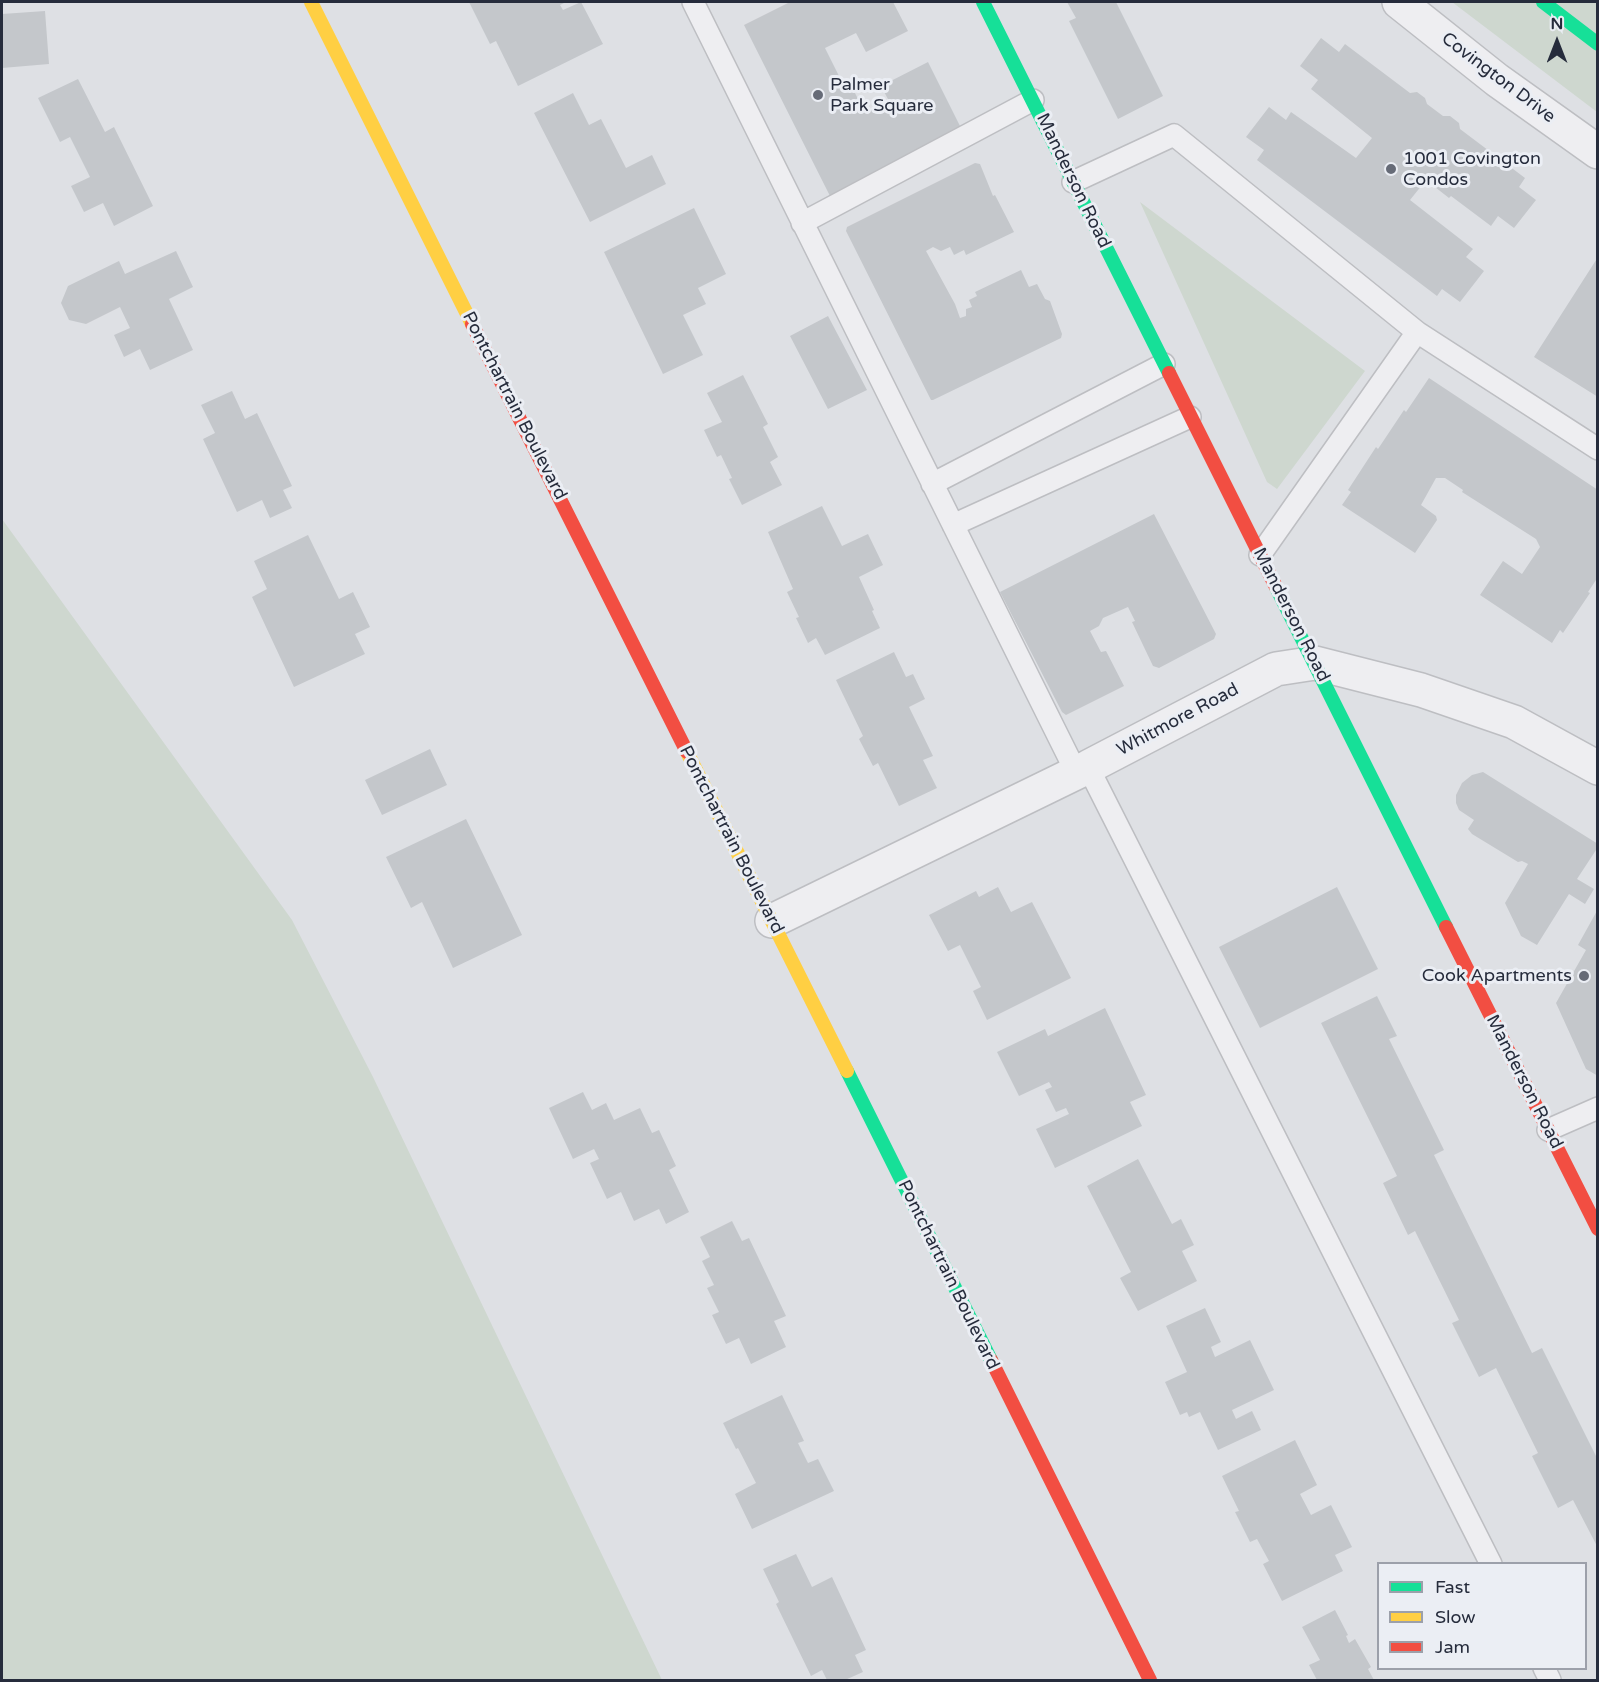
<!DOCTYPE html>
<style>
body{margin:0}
#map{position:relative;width:1599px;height:1682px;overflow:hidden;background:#dee0e4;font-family:"Varela Round",sans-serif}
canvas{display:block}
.frame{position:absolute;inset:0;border:3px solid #262c3c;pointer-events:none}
.legend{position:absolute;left:1377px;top:1562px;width:210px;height:108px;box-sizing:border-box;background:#ebeef4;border:2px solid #9ca0aa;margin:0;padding:8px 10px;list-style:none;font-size:18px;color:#262c3c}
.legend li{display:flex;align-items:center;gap:12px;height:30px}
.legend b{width:30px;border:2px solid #9ca0aa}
.north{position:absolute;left:1527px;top:12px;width:60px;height:60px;-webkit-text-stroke:4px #ebeef4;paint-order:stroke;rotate:0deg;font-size:16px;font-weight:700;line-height:24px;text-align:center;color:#262c3c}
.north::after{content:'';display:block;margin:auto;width:21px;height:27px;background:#262c3c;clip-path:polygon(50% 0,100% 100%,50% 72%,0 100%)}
</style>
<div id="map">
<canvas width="1599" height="1682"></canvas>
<div class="frame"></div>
<ul class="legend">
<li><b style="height:8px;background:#16e098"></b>Fast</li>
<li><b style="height:8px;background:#ffcf43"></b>Slow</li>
<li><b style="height:8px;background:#f24e42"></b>Jam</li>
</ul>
<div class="north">N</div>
</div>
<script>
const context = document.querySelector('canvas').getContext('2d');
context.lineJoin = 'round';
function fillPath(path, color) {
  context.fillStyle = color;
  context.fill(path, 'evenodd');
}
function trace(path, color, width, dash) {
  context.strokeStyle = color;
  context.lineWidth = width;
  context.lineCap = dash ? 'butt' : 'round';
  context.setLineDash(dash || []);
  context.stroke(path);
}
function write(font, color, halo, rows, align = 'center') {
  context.font = font + ' "Varela Round",sans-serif';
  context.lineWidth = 6;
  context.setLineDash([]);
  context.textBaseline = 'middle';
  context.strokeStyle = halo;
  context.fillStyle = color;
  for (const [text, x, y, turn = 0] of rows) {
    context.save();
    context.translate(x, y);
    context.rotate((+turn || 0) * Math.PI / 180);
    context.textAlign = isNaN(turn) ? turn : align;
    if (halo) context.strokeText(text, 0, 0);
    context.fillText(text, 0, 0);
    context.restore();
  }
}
fillPath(new Path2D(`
 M1452 2H1597V112Z
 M1140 202 1365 371 1277 489 1267 482Z
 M2 519 292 920 373 1077 662 1680H2Z`), '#ced7cf');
fillPath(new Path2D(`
 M469 2H566L560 5 563 10 581 2 603 44 518 86 496 41 490 44Z
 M790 2H893L908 31 866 52 856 33 825 48 846 90 852 87 865 113 889 101 881 86 928 62 962 130 830 196 744 25Z
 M1067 2H1116L1163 96 1118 119 1069 21 1076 18Z
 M45 11 49 64 2 68V14Z
 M1321 38 1339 52 1345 44 1410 93 1417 92 1425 98 1427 104 1443 116H1450L1459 123 1460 129 1525 178 1519 187 1536 200 1514 228 1498 216 1491 226 1451 196 1449 198 1426 180 1410 200 1473 249 1466 257 1484 271 1460 302 1442 289 1437 296 1257 160 1264 150 1246 137 1269 107 1286 120 1291 112 1356 158 1372 138 1311 89 1318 80 1300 66Z
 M78 79 105 132 114 127 153 206 114 226 103 203 84 212 71 186 90 177 70 137 60 142 38 98Z
 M573 93 589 125 601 119 626 168 652 155 666 184 590 222 534 113Z
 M975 163 980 164 993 196 995 195 1014 232 966 255 964 250 954 255 950 247 941 251 933 247 926 251 955 304 960 318 966 316V309L972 307 969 300 977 296 975 292 1021 270 1029 287 1037 284 1045 299 1050 301 1062 334 1061 338 933 400H931L846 231 847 227Z
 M694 208 726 274 698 288 706 304 683 315 703 355 663 374 604 252Z
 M176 251 193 287 169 299 193 350 150 370 140 349 124 357 114 335 130 328 120 307 86 324 69 320 61 303 68 286 119 261 125 274Z
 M1598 257V397L1534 357Z
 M828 316 867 390 828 409 790 336Z
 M743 375 768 424 763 427 778 457 770 462 782 485 742 505 729 479 732 478 721 455 717 457 704 430 722 422 707 393Z
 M1429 378 1598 490V577L1588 592 1590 593 1563 633 1560 630 1552 643 1480 595 1503 561 1522 574 1540 547 1536 539 1462 492 1463 490 1445 478H1436L1421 505 1436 516 1437 520 1415 553 1342 505 1351 492 1348 490 1376 447 1378 449 1404 410 1406 412Z
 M232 391 245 419 257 413 292 486 283 490 292 508 270 518 262 500 237 512 203 439 215 433 201 405Z
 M822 506 842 546 868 534 883 565 859 577 874 610 872 611 880 628 825 655 816 638 808 643 796 618 799 617 787 592 793 589 768 532Z
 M1154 514 1216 634 1214 639 1159 668 1153 666 1132 622 1135 621 1128 607 1103 618 1099 626 1090 631 1101 652 1106 651 1124 686 1066 715 1062 712 1000 592Z
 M308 535 339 599 353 592 370 627 355 634 365 654 294 687 252 597 267 589 254 561Z
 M894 652 906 677 913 674 925 699 909 707 933 756 923 760 937 788 899 806 878 763 873 766 859 739 863 736 836 680Z
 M430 749 447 785 382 815 365 780Z
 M1483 772 1598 844V847L1577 879 1594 889 1585 904 1569 894 1537 945 1521 936 1505 903 1528 864 1522 861 1518 862 1472 834 1468 829 1474 820 1459 810 1456 803V795L1462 783 1472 775Z
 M466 819 522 935 453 968 422 902 411 908 386 857Z
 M998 887 1011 912 1032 902 1071 978 987 1020 973 991 981 987 960 945 948 951 929 915 976 891 979 897Z
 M1337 887 1378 969 1260 1028 1219 947Z
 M1598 909V1076L1586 1069 1556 1003 1586 950 1578 945Z
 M1377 996 1397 1036 1389 1039 1444 1150 1434 1155 1532 1353 1542 1348 1598 1460V1548L1573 1500 1558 1508 1532 1456 1538 1453 1496 1368 1479 1377 1452 1323 1459 1320 1415 1231 1408 1235 1383 1183 1397 1176 1321 1023Z
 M1105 1008 1146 1095 1130 1102 1142 1126 1055 1168 1036 1129 1069 1114 1066 1108 1056 1112 1045 1090 1052 1087 1049 1082 1019 1096 997 1052 1045 1029 1048 1036Z
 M583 1092 592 1110 606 1103 614 1120 640 1108 652 1133 659 1130 676 1166 669 1170 689 1212 666 1224 659 1209 634 1221 621 1192 607 1199 590 1163 599 1159 594 1149 573 1159 549 1108Z
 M1138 1159 1172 1224 1181 1219 1194 1245 1182 1251 1197 1281 1138 1311 1120 1278 1131 1272 1087 1186Z
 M732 1221 742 1241 749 1238 786 1316 774 1321 786 1347 751 1364 739 1338 726 1344 712 1315 719 1312 707 1288 714 1285 702 1261 710 1257 700 1237Z
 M1205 1308 1221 1342 1211 1347 1215 1357 1250 1340 1274 1390 1232 1410 1236 1419 1252 1411 1261 1430 1218 1450 1200 1412 1189 1417 1187 1412 1180 1415 1165 1382 1187 1372 1166 1326Z
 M782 1395 804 1441 798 1443 808 1463 818 1459 834 1491 752 1529 735 1494 756 1483 738 1448 736 1449 723 1423Z
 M1295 1440 1317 1485 1300 1494 1311 1515 1331 1505 1352 1547 1335 1555 1343 1571 1282 1601 1263 1564 1269 1561 1257 1539 1250 1542 1235 1512 1239 1511 1222 1476Z
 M796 1554 812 1587 832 1577 866 1650 855 1655 863 1672 845 1680H827L822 1670 811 1676 776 1604 779 1602 763 1569Z
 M1335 1610 1348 1635 1346 1636 1349 1643 1355 1639 1371 1667 1368 1669 1374 1680H1317L1309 1665 1320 1660 1302 1627Z`), '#c4c7cb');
const lane = new Path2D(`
 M693 2 1076 772
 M1073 182 1174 135 1417 332
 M802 223 1033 100
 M932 484 1164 364
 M953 525 1190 417
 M1260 555 1417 332 1598 449
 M1088 767 1491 1564
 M1548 1130 1598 1108
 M1544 1668 1550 1680`);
const street = new Path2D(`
 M1399 2 1497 80 1598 152
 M772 921 1088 767 1276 669 1315 663 1421 690 1514 722 1598 768`);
trace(lane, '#bdbec2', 24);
trace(street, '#bdbec2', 36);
trace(lane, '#eeeef1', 21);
trace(street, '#eeeef1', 33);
trace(new Path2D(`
 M983 2 1169 373
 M1543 2 1598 44
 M1276 587 1446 927
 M847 1071 991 1360`), '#16e098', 14);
trace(new Path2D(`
 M311 2 472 324
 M687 752 847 1071`), '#ffcf43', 14);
trace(new Path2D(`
 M472 324 687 752
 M1169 373 1276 587
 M1446 927 1598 1229
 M991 1360 1150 1680`), '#f24e42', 14);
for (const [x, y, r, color] of [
 [818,95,6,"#666b77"],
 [1391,169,6,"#666b77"],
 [1584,976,6,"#666b77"]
]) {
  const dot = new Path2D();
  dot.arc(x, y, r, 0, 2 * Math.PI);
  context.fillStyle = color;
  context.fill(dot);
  trace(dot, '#ebeef4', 2);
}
write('18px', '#262c3c', '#ebeef4', [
 ["Covington Drive",1498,78,37],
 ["Manderson Road",1073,181,64],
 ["Pontchartrain Boulevard",514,406,63],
 ["Manderson Road",1291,615,63],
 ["Whitmore Road",1178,720,-28],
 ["Pontchartrain Boulevard",731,840,63],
 ["Manderson Road",1524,1082,63],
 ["Pontchartrain Boulevard",948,1275,64]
]);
write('18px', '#262c3c', '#ebeef4', [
 ["Palmer",830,85],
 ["Park Square",830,106],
 ["1001 Covington",1403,159],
 ["Condos",1403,180],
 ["Cook Apartments",1572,976,"right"]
], 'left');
</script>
